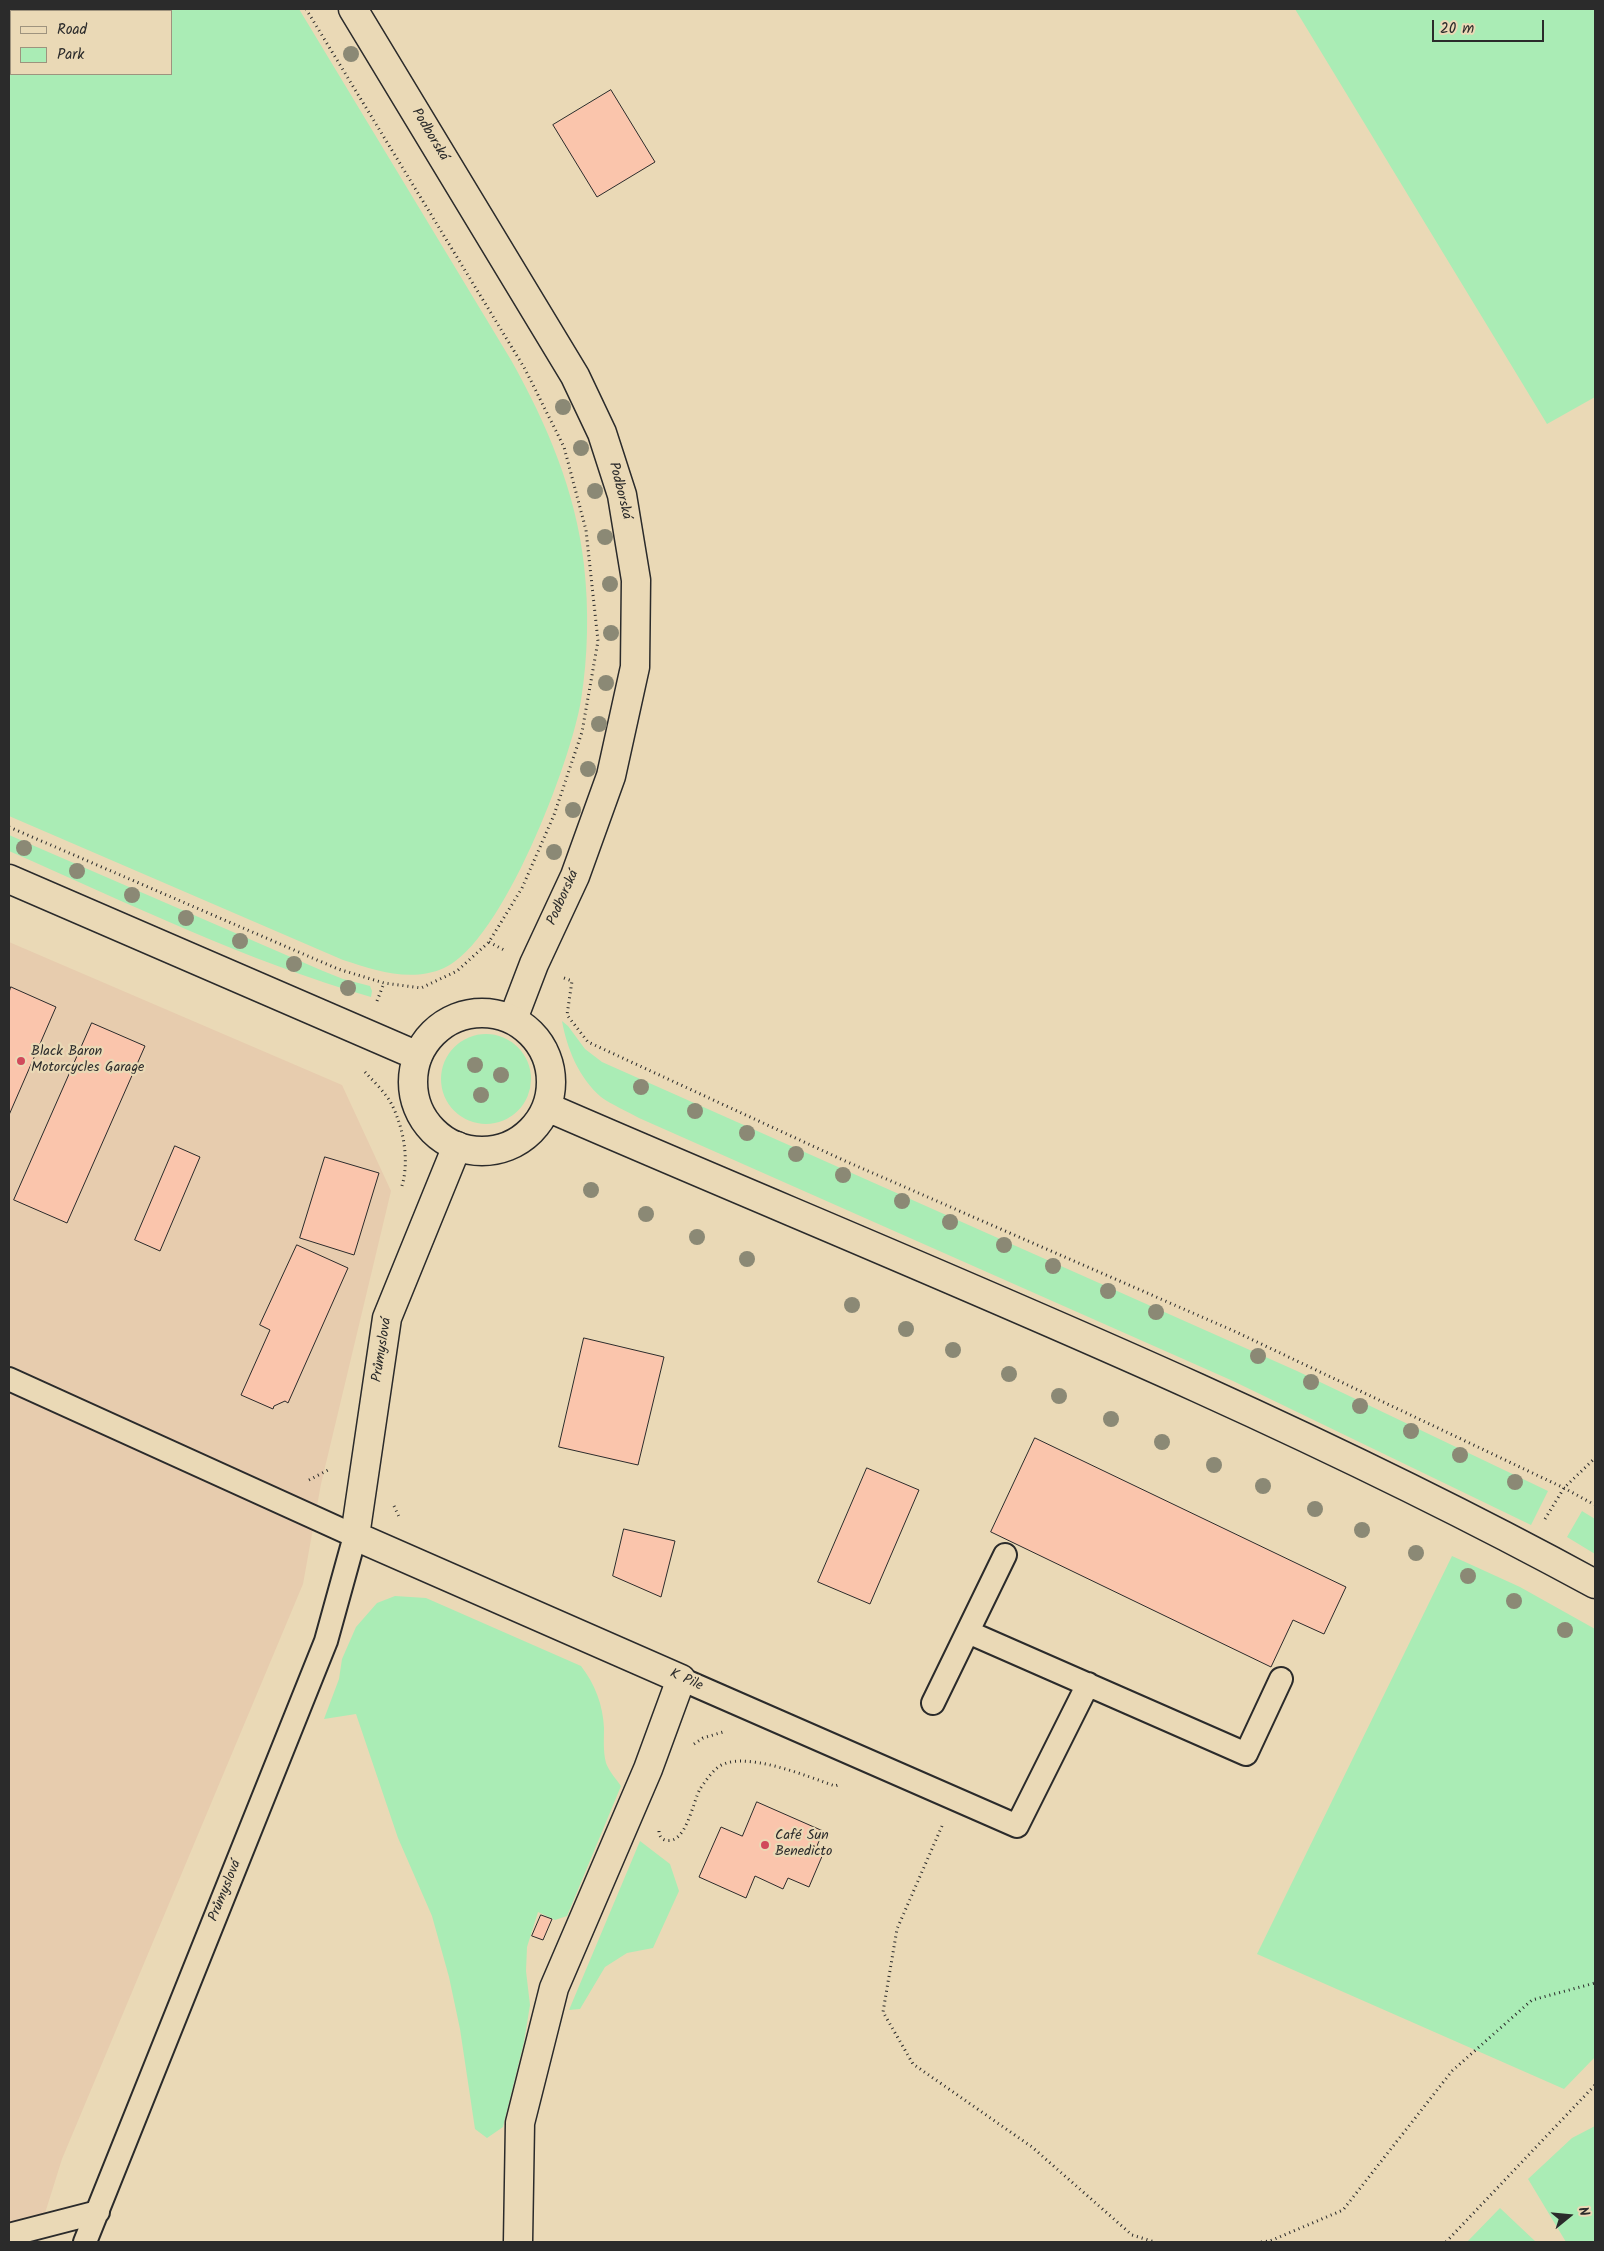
<!DOCTYPE html>
<meta charset="utf-8">
<style>
body{margin:0}
#map{position:relative;width:1604px;height:2251px;overflow:hidden;background:#ead9b6;font-family:Kalam,sans-serif}
canvas{display:block}
.frame{position:absolute;inset:0;border:10px solid #2b2b2b;pointer-events:none}
.legend{position:absolute;left:10px;top:10px;width:162px;height:65px;box-sizing:border-box;background:#ead9b6;border:1px solid #9e937e;margin:0;padding:6px 9px;list-style:none;font-size:15px;color:#2b2b2b}
.legend li{display:flex;align-items:center;gap:10px;height:25px}
.legend b{width:25px;border:1px solid #9e937e}
.north{position:absolute;left:1544px;top:2191px;width:50px;height:50px;-webkit-text-stroke:4px #ead9b6;paint-order:stroke;rotate:73deg;font-size:14px;font-weight:700;line-height:20px;text-align:center;color:#2b2b2b}
.north::after{content:'';display:block;margin:auto;width:18px;height:22px;background:#2b2b2b;clip-path:polygon(50% 0,100% 100%,50% 72%,0 100%)}
.scale{position:absolute;left:1432px;top:20px;width:112px;height:22px;box-sizing:border-box;border:2px solid #2b2b2b;border-top:0;padding-left:6px;font-size:15px;line-height:18px;white-space:nowrap;color:#2b2b2b;-webkit-text-stroke:4px #ead9b6;paint-order:stroke}
</style>
<div id="map">
<canvas width="1604" height="2251"></canvas>
<div class="frame"></div>
<ul class="legend">
<li><b style="height:6px;background:#ead9b6"></b>Road</li>
<li><b style="height:14px;background:#aaecb5"></b>Park</li>
</ul>
<div class="north">N</div>
<div class="scale">20 m</div>
</div>
<script>
const context = document.querySelector('canvas').getContext('2d');
context.lineJoin = 'round';
function fillPath(path, color) {
  context.fillStyle = color;
  context.fill(path, 'evenodd');
}
function trace(path, color, width, dash) {
  context.strokeStyle = color;
  context.lineWidth = width;
  context.lineCap = dash ? 'butt' : 'round';
  context.setLineDash(dash || []);
  context.stroke(path);
}
function write(font, color, halo, rows, align = 'center') {
  context.font = font + ' Kalam,sans-serif';
  context.lineWidth = 4.5;
  context.setLineDash([]);
  context.textBaseline = 'middle';
  context.strokeStyle = halo;
  context.fillStyle = color;
  for (const [text, x, y, turn = 0] of rows) {
    context.save();
    context.translate(x, y);
    context.rotate((+turn || 0) * Math.PI / 180);
    context.textAlign = isNaN(turn) ? turn : align;
    if (halo) context.strokeText(text, 0, 0);
    context.fillText(text, 0, 0);
    context.restore();
  }
}
fillPath(new Path2D(`
 M9 942 342 1085 391 1191 321 1484 303 1584 62 2159 36 2242H9Z`), '#e7ccae');
fillPath(new Path2D(`
 M9 9H299L511 360C547 424 576 492 584 565 589 609 588 656 581 700 571 762 502 943 444 968 410 983 375 970 343 960L9 816ZM171 11V74H11V11Z
 M1295 9H1595V397L1547 424Z
 M9 835 323 971 343 979 370 986 372 991 371 997C246 961 128 903 9 851Z
 M562 1021 568 1026 585 1049 602 1062 1297 1371 1548 1491 1531 1525 1233 1381 639 1118C627 1111 612 1105 601 1097 579 1078 567 1049 562 1021Z
 M441 1079a45 45 0 1 1 90 0a45 45 0 1 1-90 0Z
 M1582 1511 1595 1519V1554L1567 1537Z
 M1452 1556 1520 1587 1595 1629V2057L1564 2089 1257 1954Z
 M395 1596 426 1598 581 1666C595 1684 603 1705 604 1728 604 1740 603 1751 606 1763 609 1771 616 1779 621 1786L567 1916 555 1920 538 1912 527 1947 526 1971 530 2005 524 2042 503 2127 487 2138 475 2129 460 2029 449 1977 432 1916 398 1838 356 1714 324 1719 339 1679 342 1659 356 1627 377 1603Z
 M640 1841 670 1864 679 1891 653 1948 627 1953 605 1967 580 2009 569 2010Z
 M1595 2126V2242H1566L1528 2179 1572 2138Z
 M1500 2208 1536 2242H1467Z`), '#aaecb5');
const building = new Path2D(`
 M611 90 655 162 597 197 553 125Z
 M11 987 56 1007 9 1115V993Z
 M92 1023 145 1046 67 1223 14 1200Z
 M175 1146 200 1157 160 1251 135 1240Z
 M325 1157 379 1173 354 1255 300 1238Z
 M297 1245 348 1268 288 1403 285 1401 274 1406 273 1409 241 1395 270 1330 260 1325Z
 M584 1338 664 1357 638 1465 559 1447Z
 M1035 1438 1346 1587 1324 1634 1293 1620 1271 1667 991 1532Z
 M867 1468 919 1490 870 1604 818 1582Z
 M624 1529 675 1541 661 1597 613 1576Z
 M757 1802 823 1831 815 1851 823 1854 809 1887 788 1878 783 1889 755 1876 746 1898 699 1877 721 1827 742 1836Z
 M541 1915 552 1919 543 1940 532 1936Z`);
fillPath(building, '#fac5ac');
trace(building, '#2b2b2b', 1);
const lane = new Path2D(`
 M9 1379 355 1536 326 1641 85 2242
 M968 1632 1246 1754 1281 1679
 M681 1679 1017 1826 1088 1684
 M933 1703 1005 1555
 M9 2235 98 2212`);
const street = new Path2D(`
 M353 9 575 376 602 433 622 495 636 580 635 667 611 776 575 876 534 964 513 1019
 M457 1146 387 1318 355 1536 681 1679 648 1769 554 1988 520 2123 518 2242`);
const secondary = new Path2D(`
 M9 879 418 1056
 M413 1082a69 69 0 1 1 138 0a69 69 0 1 1-138 0Z
 M547 1107C899 1260 1258 1400 1595 1584`);
trace(lane, '#2b2b2b', 26);
trace(street, '#2b2b2b', 31);
trace(secondary, '#2b2b2b', 31);
trace(new Path2D(`
 M9 827 338 969 384 983 421 988 457 971 489 942 522 888 554 815 582 732 598 641 586 530 564 447 525 369 306 9
 M489 942 504 950
 M564 978 572 981 567 1015 588 1042 843 1160 1234 1331 1564 1488 1595 1505
 M377 1001 384 983
 M365 1072C374 1082 386 1093 392 1105 404 1129 410 1163 401 1189
 M309 1480 330 1469
 M394 1506 400 1519
 M1545 1519 1564 1488 1595 1458
 M694 1744 703 1738 723 1732
 M942 1826 897 1929 883 2012 913 2064 1032 2147 1132 2235 1155 2242
 M659 1831C659 1835 661 1839 665 1840 686 1846 693 1801 700 1789 704 1783 711 1773 717 1768 740 1748 809 1777 835 1786L841 1784
 M1261 2242 1270 2241 1343 2210 1452 2071 1532 2000 1595 1983
 M1446 2242 1595 2085`), '#2b2b2b', 3, [1, 4]);
trace(lane, '#ead9b6', 22);
trace(street, '#ead9b6', 28);
trace(secondary, '#ead9b6', 28);
context.fillStyle = '#8b8975';
for (const [x, y] of [
 [351,54],
 [563,407],
 [581,448],
 [595,491],
 [605,537],
 [610,584],
 [611,633],
 [606,683],
 [599,724],
 [588,769],
 [573,810],
 [24,848],
 [554,852],
 [77,871],
 [132,895],
 [186,918],
 [240,941],
 [294,964],
 [348,988],
 [475,1065],
 [501,1075],
 [641,1087],
 [481,1095],
 [695,1111],
 [747,1133],
 [796,1154],
 [843,1175],
 [591,1190],
 [902,1201],
 [646,1214],
 [950,1222],
 [697,1237],
 [1004,1245],
 [747,1259],
 [1053,1266],
 [1108,1291],
 [852,1305],
 [1156,1312],
 [906,1329],
 [953,1350],
 [1258,1356],
 [1009,1374],
 [1311,1382],
 [1059,1396],
 [1360,1406],
 [1111,1419],
 [1411,1431],
 [1162,1442],
 [1460,1455],
 [1214,1465],
 [1515,1482],
 [1263,1486],
 [1315,1509],
 [1362,1530],
 [1416,1553],
 [1468,1576],
 [1514,1601],
 [1565,1630]
]) {
  context.beginPath();
  context.arc(x, y, 8, 0, 2 * Math.PI);
  context.fill();
}
for (const [x, y, r, color] of [
 [21,1061,5,"#d1495b"],
 [765,1845,5,"#d1495b"]
]) {
  const dot = new Path2D();
  dot.arc(x, y, r, 0, 2 * Math.PI);
  context.fillStyle = color;
  context.fill(dot);
  trace(dot, '#ead9b6', 2);
}
write('14px', '#2b2b2b', '#ead9b6', [
 ["Podborská",429,135,59],
 ["Podborská",619,491,76],
 ["Podborská",564,898,-66],
 ["Průmyslová",383,1350,-81],
 ["K Pile",686,1681,24],
 ["Průmyslová",226,1891,-68]
]);
write('14px', '#2b2b2b', '#ead9b6', [
 ["Black Baron",31,1053],
 ["Motorcycles Garage",31,1069],
 ["Café Sun",775,1837],
 ["Benedicto",775,1853]
], 'left');
</script>
